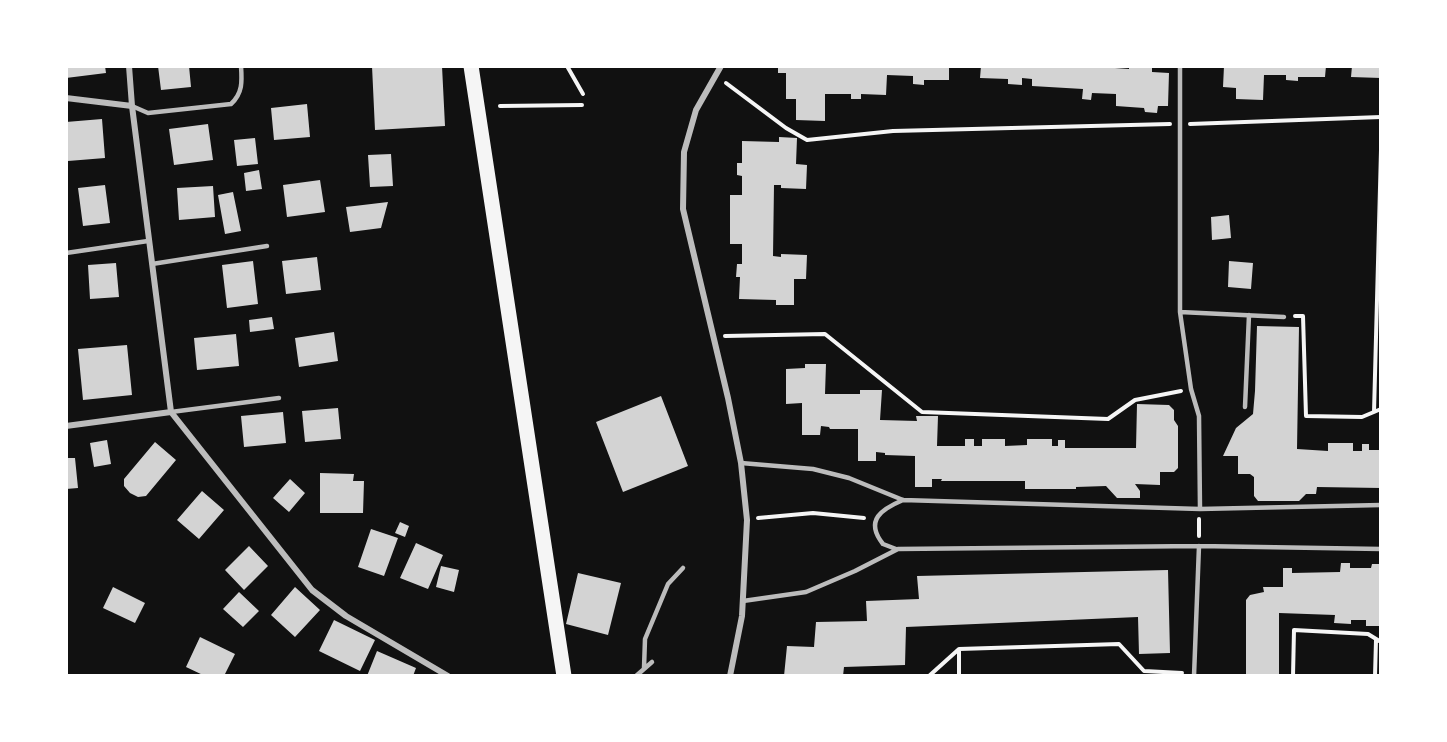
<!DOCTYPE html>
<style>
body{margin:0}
#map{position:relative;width:1447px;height:742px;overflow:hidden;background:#111;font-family:"Asap Condensed",sans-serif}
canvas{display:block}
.frame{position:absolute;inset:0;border:68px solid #fff;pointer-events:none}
</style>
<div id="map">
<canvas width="1447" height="742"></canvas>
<div class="frame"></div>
</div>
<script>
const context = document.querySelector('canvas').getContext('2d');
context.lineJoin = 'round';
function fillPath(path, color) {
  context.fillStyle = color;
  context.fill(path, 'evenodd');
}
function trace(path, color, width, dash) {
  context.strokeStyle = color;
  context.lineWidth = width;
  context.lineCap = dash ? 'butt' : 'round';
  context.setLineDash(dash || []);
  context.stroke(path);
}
fillPath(new Path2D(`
 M66 66H105L106 73 66 78Z
 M158 66H189L191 87 161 90Z
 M372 66H442L445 126 375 130Z
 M778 66H949V80H924V85L913 84V76L887 75 886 95 861 94V99H851V94H825V121L796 120V99H786V73H778Z
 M981 66H1087L1129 69V66H1152V72L1169 73 1168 106H1158L1157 113 1145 112 1144 108 1116 106V94L1092 93 1091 100 1082 99 1083 89 1032 86V79L1022 78V85L1008 84V79L980 78Z
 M1224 66H1326L1325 77H1298V81L1286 80V75H1264L1263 100 1236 99V88L1223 87Z
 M1352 66H1381V78L1351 77Z
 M307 104 310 137 274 140 271 108Z
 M102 119 105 158 68 161 66 122Z
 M208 124 213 160 174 165 169 129Z
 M779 137 797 138 796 164 807 165 806 189 781 188V185H774L773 256 781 257V254L807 255 806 279H794V305H776V300L739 299 740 277H736L737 264H742V244H730V195H742V176L737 175V163H742V141L779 142Z
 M255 138 258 164 237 166 234 140Z
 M391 154 393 186 370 187 368 155Z
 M259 170 262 189 246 191 244 173Z
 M320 180 325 212 287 217 283 185Z
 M105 185 110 223 83 226 78 188Z
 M213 186 215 217 179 220 177 188Z
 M233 192 241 231 225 234 218 195Z
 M388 202 381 228 350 232 346 207Z
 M1229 215 1231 238 1212 240 1211 217Z
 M317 257 321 290 286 294 282 261Z
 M253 261 258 304 227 308 222 265Z
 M1229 261 1253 263 1251 289 1228 287Z
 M116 263 119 297 90 299 88 265Z
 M272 317 274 329 250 332 249 320Z
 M1257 326 1299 327 1297 449 1328 451V443H1353V451H1362V444H1369V450H1381V488L1317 487 1316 494H1306L1299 501H1258L1254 496V477L1250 474H1238V456H1223L1236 428 1253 414 1255 391Z
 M334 332 338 361 299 367 295 338Z
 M236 334 239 366 197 370 194 338Z
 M127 345 132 395 83 400 78 349Z
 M805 364H826L825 394H860V390H882L880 420 917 421 916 416H938L937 446H965V439H974V446H982V439H1005V446L1027 445V439H1052V446H1058V440H1065V448H1136L1137 404 1169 405 1174 410V420L1178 426V468L1174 472H1160V485L1135 484 1140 491V498H1117L1106 486 1076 487V489H1025V481H941L942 479H932V487H915V456L885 455V453L876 452V461H858V429H830L829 427 821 426 820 435H802V403L786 404V369L805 368Z
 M661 396 688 466 623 492 596 422Z
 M338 408 341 439 305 442 302 411Z
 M283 412 286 443 244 447 241 416Z
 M107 440 111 464 94 467 90 443Z
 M155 442 176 460 146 496 138 497 130 493 124 486V479Z
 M66 458H75L78 488 66 489Z
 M320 473 354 474 353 481H364L363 513H320Z
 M290 479 305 493 289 512 273 498Z
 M202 491 224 510 199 539 177 520Z
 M400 522 409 526 405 537 395 533Z
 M371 529 398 538 384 576 358 567Z
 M416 543 443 555 428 589 400 578Z
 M249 546 268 566 244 590 225 570Z
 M1341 563H1350V568H1371L1372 564H1380V626H1366V620H1351V624L1334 623 1335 615 1279 613V676H1246V600L1250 595 1264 592 1263 587H1283V568H1292V573L1340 572Z
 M441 566 459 570 454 592 436 587Z
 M1168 570 1170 653 1139 654 1138 617 906 627 905 665 844 667 843 676H784L787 646 814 647 816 622 867 621 866 601 919 599 917 576Z
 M578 573 621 583 608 635 566 624Z
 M113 587 145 603 135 623 103 608Z
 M295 587 320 610 295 637 271 615Z
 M239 592 259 611 243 627 223 609Z
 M334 620 375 640 360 671 319 651Z
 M200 637 235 654 224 676H205L186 667Z
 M377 651 416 668 413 676H367Z`), '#d3d3d3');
trace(new Path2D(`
 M567 66 583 94
 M726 83 786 128 807 140 893 131 1170 124
 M500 106 582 105
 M1190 124 1381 117
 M1295 316H1303L1306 416 1362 417 1381 409
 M725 336 825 334 922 412 1108 419 1135 400 1181 391
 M1374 412 1381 150
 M758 518 813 513 864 518
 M1199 536V519
 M929 676 959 649 1119 644 1144 671 1182 673
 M959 676V650
 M1293 676 1294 630 1368 634 1381 642
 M1375 676 1376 640`), '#f5f5f5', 4);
trace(new Path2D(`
 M1180 66V312L1191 389 1199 416 1200 509
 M132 106 148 113 231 104C243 93 242 81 241 66
 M66 253 148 241
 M152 264 267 246
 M1180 312 1284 317
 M1245 407 1249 315
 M171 412 279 398
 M741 463 813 469 849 478 903 500 1200 509 1381 505
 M896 549 883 544C864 520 882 509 903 500
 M743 601 806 592 855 571 898 549 1199 546 1381 549
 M644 668 645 639 668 584 683 568
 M636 676 652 662
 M1194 676 1199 546`), '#bcbcbc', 4.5);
trace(new Path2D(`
 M129 66 132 106 171 412 312 590 346 616 448 676
 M721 66 696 110 684 152 683 209 728 398 741 463 747 520 742 616 730 676
 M66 98 132 106
 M66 426 171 412`), '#bcbcbc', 6);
trace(new Path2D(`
 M471 66 564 676`), '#f5f5f5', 15);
</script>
